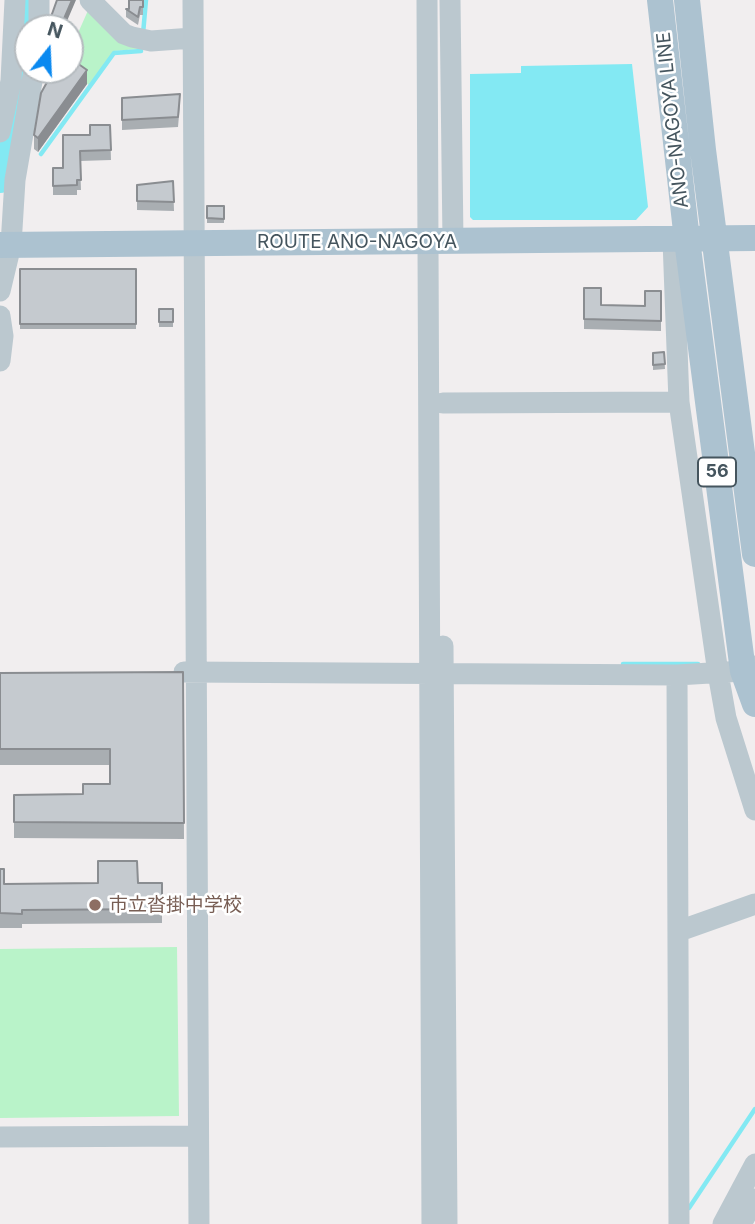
<!DOCTYPE html>
<meta charset="utf-8">
<style>
body{margin:0}
#map{position:relative;width:755px;height:1224px;overflow:hidden;background:#f1eeef;font-family:Inter,sans-serif}
canvas{display:block}
.north{position:absolute;left:14px;top:14px;width:70px;height:70px;box-sizing:border-box;background:#fff;border:2px solid #b5bbbf;border-radius:50%;rotate:18deg;font-size:19px;font-weight:700;line-height:28px;text-align:center;color:#45555e}
.north::after{content:'';display:block;margin:auto;width:24px;height:32px;background:#0a89f0;clip-path:polygon(50% 0,100% 100%,50% 72%,0 100%)}
</style>
<div id="map">
<canvas width="755" height="1224"></canvas>
<div class="north">N</div>
</div>
<script>
const context = document.querySelector('canvas').getContext('2d');
context.lineJoin = 'round';
function fillPath(path, color) {
  context.fillStyle = color;
  context.fill(path, 'evenodd');
}
function trace(path, color, width, dash) {
  context.strokeStyle = color;
  context.lineWidth = width;
  context.lineCap = dash ? 'butt' : 'round';
  context.setLineDash(dash || []);
  context.stroke(path);
}
function write(font, color, halo, rows, align = 'center') {
  context.font = font + ' Inter,"Noto Sans JP",sans-serif';
  context.lineWidth = 5;
  context.setLineDash([]);
  context.textBaseline = 'middle';
  context.strokeStyle = halo;
  context.fillStyle = color;
  for (const [text, x, y, turn = 0] of rows) {
    context.save();
    context.translate(x, y);
    context.rotate((+turn || 0) * Math.PI / 180);
    context.textAlign = isNaN(turn) ? turn : align;
    if (halo) context.strokeText(text, 0, 0);
    context.fillText(text, 0, 0);
    context.restore();
  }
}
fillPath(new Path2D(`
 M90 6 138 43 139 49 114 51 89 85 68 70 70 51Z
 M177 947 179 1116 0 1118V949Z`), '#b9f3c9');
fillPath(new Path2D(`
 M632 64 648 207 636 220H473L470 217V74L521 73V66Z`), '#83e9f3');
trace(new Path2D(`
 M143 34 146 0
 M41 154 114 53 141 51
 M623 664H698
 M689 1208 755 1109`), '#83e9f3', 4.5);
trace(new Path2D(`
 M0 180C19 123 28 60 27 0`), '#83e9f3', 26);
trace(new Path2D(`
 M39 0V28
 M90 0 124 34 132 37 151 41 193 38
 M193 0 199 1224
 M427 0 432 1224
 M450 0 453 241
 M0 132 11 81 15 0
 M673 240 679 402 718 673 726 718 755 810
 M0 291 11 245 15 180 34 70
 M0 316 3 336 0 361
 M443 403 679 402
 M443 646 447 1224
 M184 672 677 675 743 671 755 666
 M677 675 679 1224
 M679 931 755 904
 M0 1137 198 1136
 M723 1224 755 1164
 M741 1224 755 1199`), '#bbc8cf', 21);
trace(new Path2D(`
 M660 0 687 240 743 671 755 704
 M687 0 703 150 755 554
 M0 245 755 238`), '#acc2d0', 26);
fillPath(new Path2D(`
 M143 0V15H140L138 25 126 17V9H129Z
 M45 70H70L87 84 38 152 34 149V135L46 83 45 82Z
 M122 98 180 104 178 127 122 130Z
 M110 125 111 160 80 161 81 190H77V195H53V168H63L90 135Z
 M173 181 174 211 137 210V185Z
 M207 206H224V223H207Z
 M20 269H136V329H20Z
 M584 288 601 305 645 306 661 291V331L584 329Z
 M159 309H173V327H159Z
 M664 352 665 369 653 370V353Z
 M183 672 184 839 14 838V795L83 794 110 784V765H0V673Z
 M0 869 4 884 162 883V923L22 924V928H0Z`), '#a9aeb2');
fillPath(new Path2D(`
 M72 0H76L64 28H60Z
 M87 70V84L38 152V138Z`), '#8a8d91');
const building = new Path2D(`
 M57 0H72L60 28H47Z
 M129 0H143V7H140L138 17 126 9H129Z
 M70 58 87 70 38 138 34 135 41 93 51 75 46 70H70Z
 M180 94 178 117 122 120V98Z
 M90 125H110L111 150 80 151 81 180H77V185L53 186V168H63V135H90Z
 M173 181 174 202 137 201V185Z
 M207 206H224V219L207 218Z
 M20 269H136V324H20Z
 M584 288H601V305L645 306V291H661V321L584 319Z
 M159 309H173V322H159Z
 M664 352 665 364 653 365V353Z
 M183 672 184 823 14 822V795L83 794V784H110V749H0V673Z
 M98 861H137L138 883H162V909L22 910V914L0 913V869H4V884L98 883Z`);
fillPath(building, '#c5cacf');
trace(building, '#8a8d91', 2);
for (const [x, y, r, color] of [
 [95,905,7,"#8d6e63"]
]) {
  const dot = new Path2D();
  dot.arc(x, y, r, 0, 2 * Math.PI);
  context.fillStyle = color;
  context.fill(dot);
  trace(dot, '#fff', 2.5);
}
for (const [x, y, w] of [
 [717,472,38]
]) {
  const box = new Path2D();
  box.roundRect(x - w / 2, y - 14.5, w, 29, 5);
  context.fillStyle = '#fff';
  context.fill(box);
  trace(box, '#45555e', 2);
}
write('bold 18px', '#45555e', null, [
 ["56",717,472]
]);
write('19px', '#45555e', '#fff', [
 ["ANO-NAGOYA LINE",673,120,-96],
 ["ROUTE ANO-NAGOYA",357,242]
]);
write('19px', '#785e54', '#fff', [
 ["市立沓掛中学校",109,905]
], 'left');
</script>
